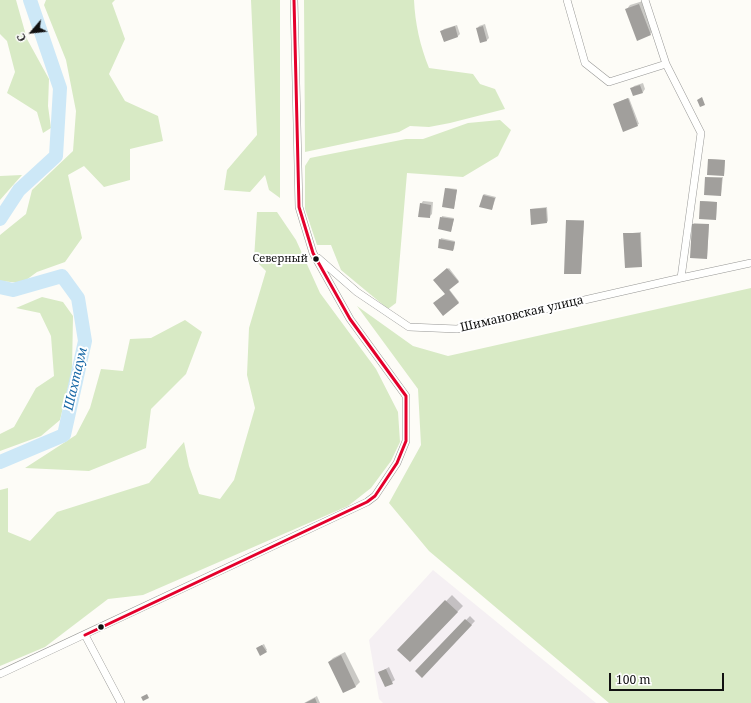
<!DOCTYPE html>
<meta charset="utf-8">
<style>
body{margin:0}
#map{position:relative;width:751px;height:703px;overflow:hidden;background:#fdfcf7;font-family:"Noto Serif",serif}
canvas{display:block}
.north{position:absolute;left:12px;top:12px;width:40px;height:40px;-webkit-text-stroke:3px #fff;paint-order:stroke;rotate:242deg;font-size:11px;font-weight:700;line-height:16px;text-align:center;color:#111}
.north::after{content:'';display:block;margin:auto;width:14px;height:18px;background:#111;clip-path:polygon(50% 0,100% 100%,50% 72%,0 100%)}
.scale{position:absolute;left:609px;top:673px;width:115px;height:18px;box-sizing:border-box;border:2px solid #111;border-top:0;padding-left:5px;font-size:12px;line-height:14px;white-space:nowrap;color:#111;-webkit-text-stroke:3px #fff;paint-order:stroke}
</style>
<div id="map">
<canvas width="751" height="703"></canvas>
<div class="north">С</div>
<div class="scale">100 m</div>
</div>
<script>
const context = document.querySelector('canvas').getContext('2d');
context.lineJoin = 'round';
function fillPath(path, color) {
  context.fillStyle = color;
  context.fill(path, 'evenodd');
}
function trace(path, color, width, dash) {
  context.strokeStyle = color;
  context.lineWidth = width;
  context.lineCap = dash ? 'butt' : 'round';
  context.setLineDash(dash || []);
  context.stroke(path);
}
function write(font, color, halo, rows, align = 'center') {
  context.font = font + ' "Noto Serif",serif';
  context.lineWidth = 4;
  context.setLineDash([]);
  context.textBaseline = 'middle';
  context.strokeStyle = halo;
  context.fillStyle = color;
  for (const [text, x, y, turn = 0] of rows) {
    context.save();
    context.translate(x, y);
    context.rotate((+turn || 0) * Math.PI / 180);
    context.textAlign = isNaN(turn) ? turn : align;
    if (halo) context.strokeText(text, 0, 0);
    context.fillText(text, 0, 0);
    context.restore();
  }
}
fillPath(new Path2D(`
 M433 570 596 703H383L379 699 369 640Z`), '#f5f0f3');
fillPath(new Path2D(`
 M0 0H16L27 39 49 79 48 106 51 128 43 133 37 112 7 93 15 72 7 41 0 34Z
 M46 0H115L112 3 125 39 109 74 125 101 158 116 163 141 130 149V180L104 187 84 166 68 175 82 238 65 262 37 272 22 283 0 281V235L26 214 32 190 73 151 76 111 66 60 44 5Z
 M251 0H280V198L269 190 265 175 250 192 224 190 227 170 257 135Z
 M304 0H414C415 23 420 46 429 68L473 74 480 84 495 89 505 109 450 123 429 127 410 126 399 132 305 152Z
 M500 120 511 130 498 156 463 177 407 173 396 303 388 309 341 270 331 245H317L305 209V166L310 158 406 139H423L468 123Z
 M22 175 0 200V176Z
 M257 212H277L296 240 320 293 376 369 398 412 400 442 391 461 371 488 348 506 143 595 108 599 45 647 0 666V490L8 488V532L30 541 57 512 149 483 184 442 189 466 199 494 220 499 234 480 255 408 247 375 249 328 266 271 254 259Z
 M751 288V703H609L429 551 389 503 421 445 418 389 357 306 413 346 448 356Z
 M42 297 63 302 73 316 72 371 60 420 41 436 0 451V434L14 427 36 388 54 376 51 336 40 313 16 308Z
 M185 320 202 332 186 374 151 409 146 448 89 471 25 468 76 435 90 408 101 369 123 371 130 339 151 338Z`), '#d8eac5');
fillPath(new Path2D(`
 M643 1 654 30 650 34 626 10 630 5Z
 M485 24 489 38 487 40 481 42 477 29 479 26Z
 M457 25 460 34 458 36 444 41 441 32 444 29Z
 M643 83 645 89 643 92 632 88 634 86Z
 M629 98 639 124 624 130 615 103Z
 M710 159 725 160 724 175 709 160Z
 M707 177H723L721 194 706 178Z
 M447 188 457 189 454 208 446 189Z
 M484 194 496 197 492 209 483 195Z
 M423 201 433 202 432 214 429 217 421 204Z
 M702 201 717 202 716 219 701 202Z
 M547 207 548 221 547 222 531 209Z
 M442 216 454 218 451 231 439 228Z
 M568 220H584L581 273 567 221Z
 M694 223 709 224 707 258 693 224Z
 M641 232 642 265 641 266 624 234Z
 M441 238 455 241 454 249 453 250 439 247Z
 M449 268 459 281 449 289 459 302 443 314 446 294 434 280Z
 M452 595 463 606 410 661 399 650Z
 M470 616 475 621 422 676 417 671Z
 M264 644 267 650 266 651 258 647Z
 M345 652 360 682 356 686 343 692 329 662 333 658Z
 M389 667 395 680 386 686 380 672Z
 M317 696 320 703H304Z`), '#0003');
trace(new Path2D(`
 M0 219 19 190 56 156 60 88 30 0
 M0 287 13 290 62 276 78 298 85 341 64 435 0 462`), '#cde8f7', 14);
fillPath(new Path2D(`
 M639 4 651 35 637 41 625 9Z
 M455 26 458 37 444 42 440 31Z
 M483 26 487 41 480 43 476 28Z
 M640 85 643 93 633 96 630 88Z
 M702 97 705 105 700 107 697 100Z
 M628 98 638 126 623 132 613 104Z
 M708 159 725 160 724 176 707 175Z
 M705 177 722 178 721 196 704 195Z
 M445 188 457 190 454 209 442 207Z
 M483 195 495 198 492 210 479 207Z
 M700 201 717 202 716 220 699 219Z
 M420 203 431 205 430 218 418 217Z
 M546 208 547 223 531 225 530 209Z
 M440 217 454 219 451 232 438 229Z
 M566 220 584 221 581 274H564Z
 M692 224H709L707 259 690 258Z
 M623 233H640L642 267 625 268Z
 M439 239 455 242 453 251 438 248Z
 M447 268 459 282 449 290 459 303 443 316 433 303 445 294 433 280Z
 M445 600 458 612 410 662 397 650Z
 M465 619 472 625 422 678 415 671Z
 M262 645 267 652 260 656 256 648Z
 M341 655 356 687 343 693 328 662Z
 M386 669 393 684 385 687 378 672Z
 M147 694 149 698 143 701 141 697Z
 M315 698 317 703H305Z`), '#a19f9c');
const street = new Path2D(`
 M567 0 585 63 609 82 666 64 645 0
 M666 64 701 133 681 278
 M318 258 357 292 409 327 457 329 681 278 751 263
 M85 635 121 703
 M0 674 367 502 375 496 397 463 406 441V396L350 319 313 253 299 207 294 0`);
trace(street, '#979795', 8);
trace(street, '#fffffe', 7);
trace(new Path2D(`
 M85 635 367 502 375 496 397 463 406 441V396L350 319 313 253 299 207 294 0`), '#e4002b', 3);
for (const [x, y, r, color] of [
 [316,259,3.5,"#111"],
 [101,627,3.5,"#111"]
]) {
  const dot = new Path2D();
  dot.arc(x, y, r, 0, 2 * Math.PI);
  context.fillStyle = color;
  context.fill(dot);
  trace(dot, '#fff', 1.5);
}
write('11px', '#111', '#fff', [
 ["Северный",308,259]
], 'right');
write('12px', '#111', '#fff', [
 ["Шимановская улица",522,314,-13]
]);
write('italic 13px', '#1768a6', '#fff', [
 ["Шахтаум",76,379,-77]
]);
</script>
